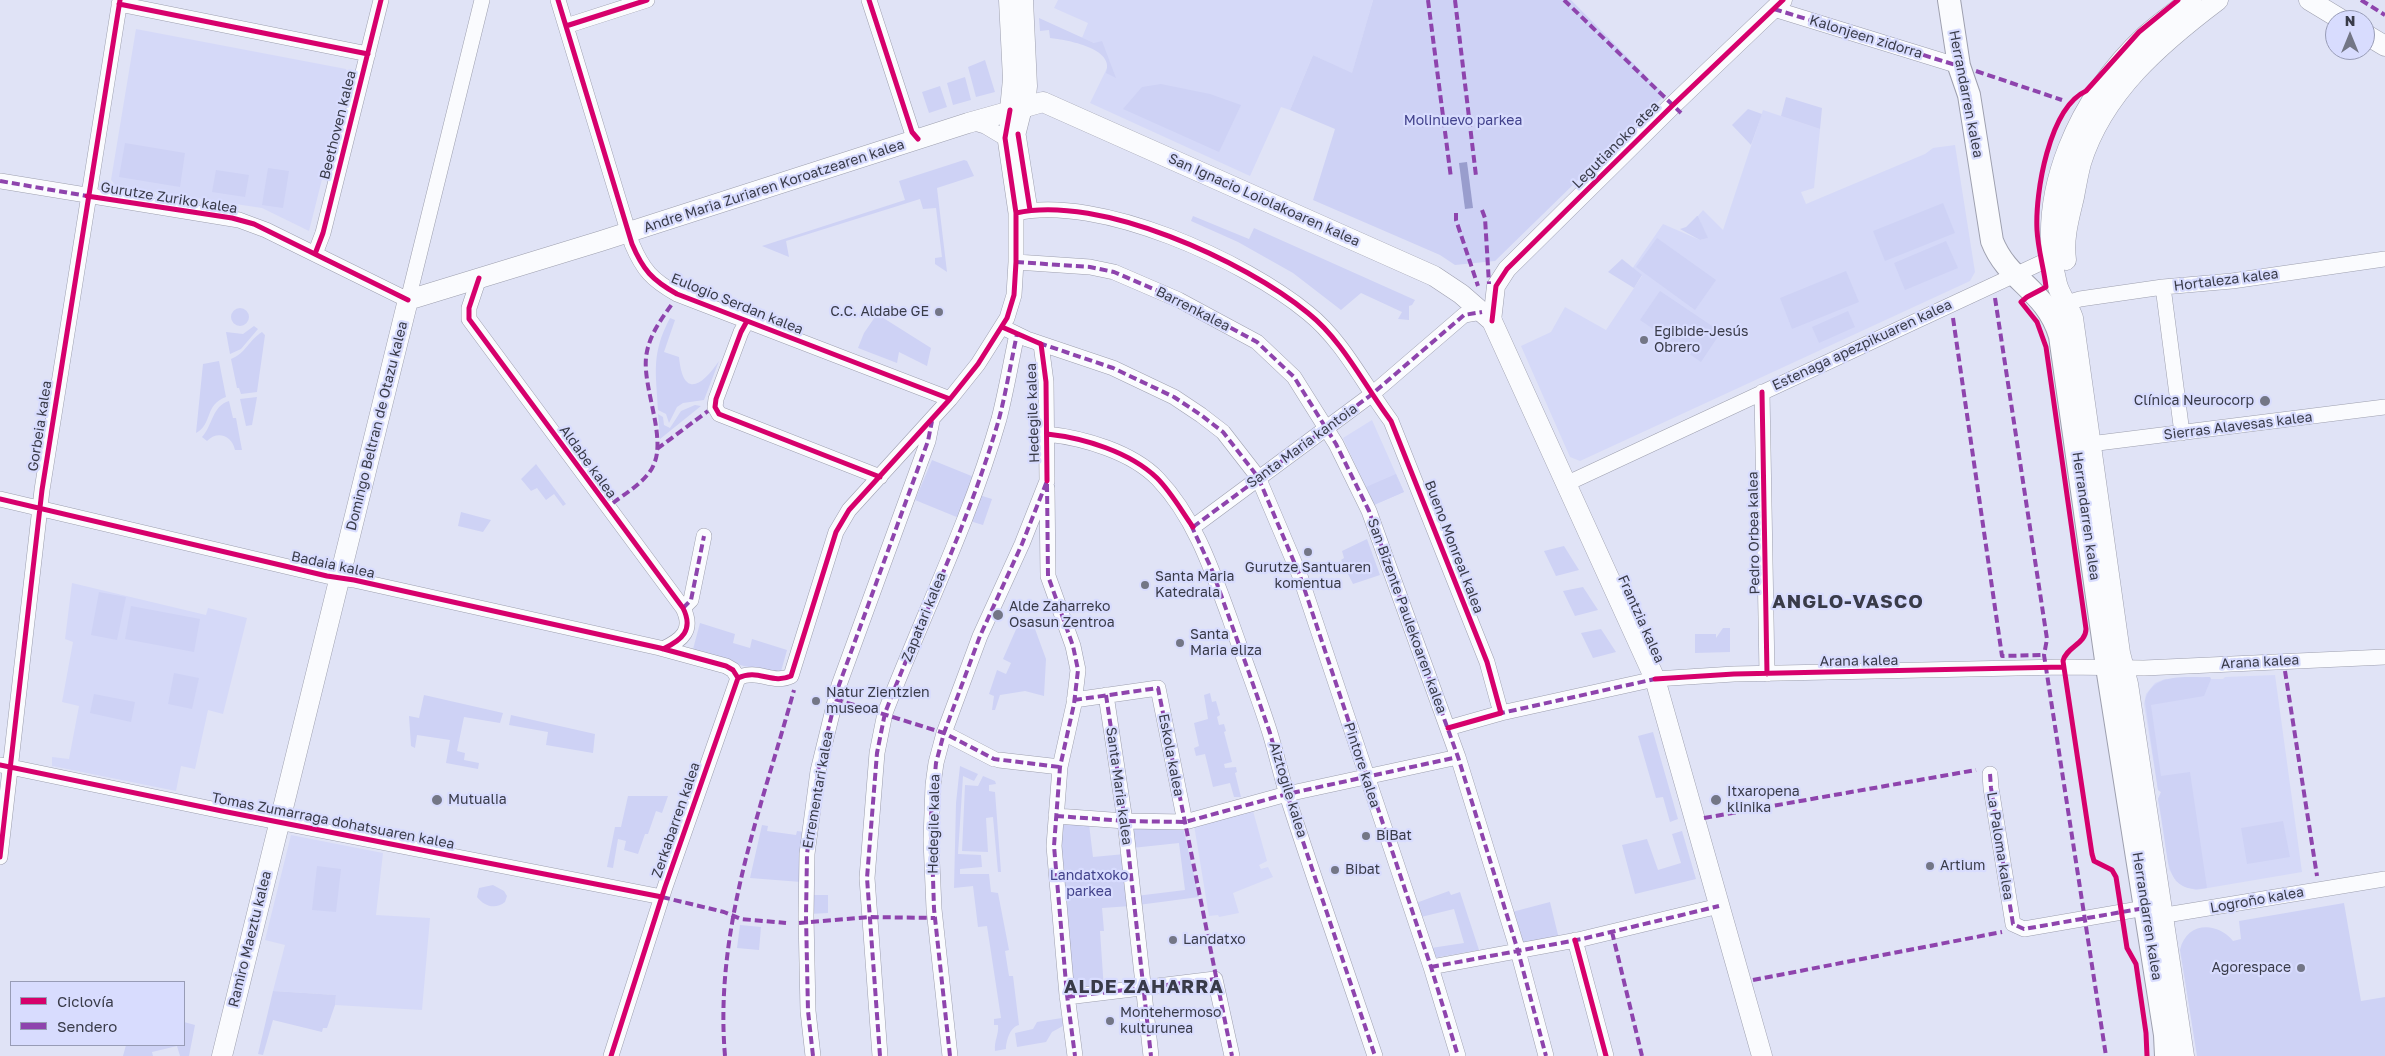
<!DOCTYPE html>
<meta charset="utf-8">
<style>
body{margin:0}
#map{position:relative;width:2385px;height:1056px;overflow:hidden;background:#e0e3f6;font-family:"Golos Text",sans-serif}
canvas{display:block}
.legend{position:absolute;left:10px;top:981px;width:175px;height:65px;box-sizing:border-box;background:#d8dcfe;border:1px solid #989cb6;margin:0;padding:6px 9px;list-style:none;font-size:15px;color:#393b49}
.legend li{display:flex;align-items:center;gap:10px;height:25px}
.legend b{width:25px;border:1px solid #989cb6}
.north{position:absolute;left:2325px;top:10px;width:50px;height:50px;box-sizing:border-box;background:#d8dcfe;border:1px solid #989cb6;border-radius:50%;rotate:0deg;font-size:14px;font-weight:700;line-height:20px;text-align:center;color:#393b49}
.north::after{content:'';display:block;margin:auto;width:18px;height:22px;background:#737686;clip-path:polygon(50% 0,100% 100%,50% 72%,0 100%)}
</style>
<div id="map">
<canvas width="2385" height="1056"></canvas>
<ul class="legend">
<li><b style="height:6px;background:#d6006c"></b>Ciclovía</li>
<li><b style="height:6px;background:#8e44ad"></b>Sendero</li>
</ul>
<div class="north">N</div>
</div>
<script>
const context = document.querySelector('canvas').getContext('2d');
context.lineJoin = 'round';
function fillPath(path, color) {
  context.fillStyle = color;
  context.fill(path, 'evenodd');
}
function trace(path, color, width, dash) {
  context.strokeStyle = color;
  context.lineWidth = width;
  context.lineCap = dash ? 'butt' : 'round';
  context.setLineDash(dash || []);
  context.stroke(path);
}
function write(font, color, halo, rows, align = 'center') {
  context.font = font + ' "Golos Text",sans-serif';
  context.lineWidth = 4.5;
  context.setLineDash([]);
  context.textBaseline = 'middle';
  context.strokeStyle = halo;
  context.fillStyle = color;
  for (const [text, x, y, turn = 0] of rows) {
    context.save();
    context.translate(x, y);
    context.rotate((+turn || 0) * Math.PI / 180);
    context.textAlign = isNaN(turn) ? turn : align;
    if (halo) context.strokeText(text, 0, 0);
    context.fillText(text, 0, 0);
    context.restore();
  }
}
fillPath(new Path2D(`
 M1058 0H1373L1352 74 1313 55 1290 110 1281 107 1250 176 1090 103 1110 62 1094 43 1082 38 1088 23 1054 8Z
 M136 29 346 69 349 75 348 84H346L309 231 262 208 116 186 111 180Z
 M1763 110 1820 129 1814 188 1801 192 1806 204 1925 154 1933 148 1955 145 1975 272 1970 281 1580 461 1570 457 1521 346 1551 332 1565 307 1606 330 1642 276 1632 269 1663 224 1700 240 1707 238 1698 216 1703 210 1723 230Z
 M1372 420 1404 492 1374 505 1343 438Z
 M72 583 206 615 208 608 247 618 223 714 208 710 195 769 181 766 176 791 52 766V757L69 759 79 706 62 702 73 642 65 639Z
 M2275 675 2302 872 2196 890 2183 886 2176 881 2169 869 2158 799 2161 792 2158 790 2144 704 2146 694 2155 683 2165 679 2210 677 2211 679H2223L2225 677Z
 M1253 811 1267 861 1259 865 1261 869 1268 867 1273 877 1233 893 1239 913 1219 917 1218 915 1209 916 1194 825Z
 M291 835 383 853 376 915 430 918 422 1010 335 1005 336 995 273 991 285 945 265 940Z`), '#d5d9f8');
fillPath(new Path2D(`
 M1373 0H1571L1665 95 1495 261 1455 265 1440 255 1313 200 1335 129 1290 110 1313 55 1352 73Z
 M1039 18 1094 43 1102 41 1116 78 1106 73C1116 48 1067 40 1050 38L1049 30 1040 31Z
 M985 60 995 92 976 97 968 67Z
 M965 77 971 100 953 105 947 83Z
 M1161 84 1210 94 1241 105 1219 152 1123 109 1142 87Z
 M940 86 947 107 929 113 922 92Z
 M1786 97 1822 108 1820 129 1781 116Z
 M1748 109 1762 114 1751 145 1732 125Z
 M125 143 185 153 180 187 119 177Z
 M964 160 967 161 974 176 937 188 947 272 935 264V258L942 257 936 208 923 209 920 199 786 241 789 257 762 246 905 200 899 181Z
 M268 168 289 171 283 208 262 205Z
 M216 170 249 175 245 197 212 192Z
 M1943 203 1955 233 1885 261 1873 231Z
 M1193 216 1249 239 1254 228 1415 300 1412 305 1409 306V320L1398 319 1402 312 1361 293 1341 310 1293 273 1238 242 1191 221Z
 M1697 216H1698L1708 238 1700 240 1680 229 1686 227Z
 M1657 238 1716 280 1695 310 1636 267Z
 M1946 241 1958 268 1905 290 1894 263Z
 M1622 259 1642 275 1634 288 1608 272Z
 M1846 271 1859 302 1792 329 1780 298Z
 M1660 291 1721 332 1701 362 1640 320Z
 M231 317a9 9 0 1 1 18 0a9 9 0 1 1-18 0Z
 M1848 311 1855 327 1819 343 1812 327Z
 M877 314 931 348 927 366 899 352 897 363 858 348 864 333Z
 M670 318 675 320 664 352 679 357C683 399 702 386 719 361L704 400 683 403 677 407 669 423 666 414 658 410C656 372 651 354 670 318Z
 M254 326 258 329 241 349 230 354 226 332 243 334Z
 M262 332 265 335 257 392 241 394 239 388H237L231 359C246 353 249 340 262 332Z
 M219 361 226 397C204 405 213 424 196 433L203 364Z
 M257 397 252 425 246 426 240 399Z
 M229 401 233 418H236L242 450H235C232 436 218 430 207 441L202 437C213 425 212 406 229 401Z
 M695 405 701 406 660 439 658 414 663 417 664 425 670 428 681 411Z
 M932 460 974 477 959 518 915 500Z
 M536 464 566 504 563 506 554 494 546 500 537 488 531 491 521 479Z
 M1396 474 1404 492 1374 505 1366 487Z
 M976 494 992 499 983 525 973 522 969 516Z
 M461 512 491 520 483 532 458 526Z
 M1367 539 1380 575 1353 584 1341 560 1344 558 1342 551Z
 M1564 546 1579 570 1556 576 1544 551Z
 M1583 587 1598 610 1575 616 1563 591Z
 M99 592 126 597 117 640 91 635Z
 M131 606 200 619 194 652 125 639Z
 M1021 618H1031L1046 659 1044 696 1025 691 1000 695 995 710H992L994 696 989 694 997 670 1006 674 1011 663 1003 659Z
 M700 623 735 634 733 643 750 648 752 639 787 650 780 675 692 653Z
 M1723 628H1730V652L1695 653V634H1716V638Z
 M1601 629 1616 652 1593 658 1581 633Z
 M174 673 199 678 192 709 168 704Z
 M2210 677 2211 679 2204 696 2151 705 2161 776 2190 772 2207 888C2171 894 2169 870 2165 842 2163 828 2161 814 2158 799L2161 792 2158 790 2145 701C2152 672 2186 678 2210 677Z
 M1210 693 1212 702 1216 701 1220 715 1217 717 1219 725 1224 724 1226 731 1224 732 1232 762 1224 764 1225 768 1236 767 1237 772 1235 773 1241 797H1234L1230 783 1213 787 1205 754 1196 756 1194 748 1199 746 1194 723 1208 719 1204 695Z
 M94 694 135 702 131 722 90 713Z
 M424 695 503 713 500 723 464 717 457 751 465 753 464 760 479 763 478 769 446 763 450 740 417 735 415 748 411 746 409 716 419 718Z
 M511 715 595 734 593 753 546 745 548 732 509 725Z
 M1653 732 1678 819 1670 822 1663 797 1656 798 1638 736Z
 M960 766 978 774 974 781 963 776 958 854 981 855 982 867 960 869V874H989L991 892 998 893 1009 950 1005 951 1009 976H1013L1019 1025C1010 1027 1006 1041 1006 1049L995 1051C994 1040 999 1035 998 1025H994V1019L1001 1018 987 926 978 927 973 886 954 888 956 803Z
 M983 776 995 781 996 784 989 785V791L995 792 1001 872H998L993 817 986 818 988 852 962 851 965 785 978 786Z
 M628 796H668L662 813 656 811 648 834H645L638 854 624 850 626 841 618 839 613 868 607 867 615 827H621Z
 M2283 821 2290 857 2247 864 2241 828Z
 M1059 823 1089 824 1093 857 1125 854 1131 906 1102 908 1104 931H1100L1104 990 1073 993Z
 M762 825 768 826 767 831 796 835 797 831 805 832 801 882 750 878Z
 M1183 827 1199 897 1138 905 1136 896 1185 890 1179 843 1132 848 1130 828Z
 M1682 831 1696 879 1635 894 1622 845 1647 839 1658 870 1681 863 1672 834Z
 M317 866 341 869 336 912 312 910Z
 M493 885 504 891 507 896 505 902C495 910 484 906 477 897L479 888Z
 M1449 891 1451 895 1460 892 1479 950 1434 958 1431 948 1464 943 1454 909 1421 917 1416 903Z
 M810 895H828V913L810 914Z
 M1550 902 1559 939 1523 945 1512 912Z
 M2344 903 2361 1001 2385 997V1056H2197L2180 950C2186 922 2217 921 2233 941L2241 939 2239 921Z
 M740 925 761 927 759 950 737 948Z
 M273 991 336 995 335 1005 327 1028H323L322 1032 273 1020 263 1055 258 1054Z
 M1062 1018 1063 1026 1052 1032 1046 1042 1017 1047 1015 1033 1033 1029 1037 1022Z
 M184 1022 195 1025 189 1056H180L177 1046 152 1052 153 1056H123L126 1045H184Z`), '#ced2f5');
fillPath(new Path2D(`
 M1467 162 1473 208 1465 209 1459 163Z`), '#999dcd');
const minor = new Path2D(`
 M558 0 632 244C643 270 652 280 677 294L950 399
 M869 0 912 132 918 139
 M119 4 368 54
 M1774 9 1959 66
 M566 26 647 0
 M1025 106 1018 134 1030 210
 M972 122 985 126 1005 138
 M0 181 239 220 266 230 408 300 482 0
 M1016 213C1099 194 1245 261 1308 313 1343 341 1364 385 1391 421L1487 662 1501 713
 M315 254 323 233 381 0
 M1016 262 1090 267 1114 272 1179 300 1257 342 1294 377 1336 444 1369 511 1388 564 1458 757 1518 951 1546 1056
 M479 278 469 308V319L683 608C694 630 682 640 663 649
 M2163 287 2182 433
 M2067 303 2080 299 2163 287 2232 281 2385 259
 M747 321 741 332 716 399 715 407 719 414 880 477
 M1002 327 1027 339 1113 368 1174 397 1201 415 1223 432 1258 477 1300 576 1431 967 1458 1056
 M1762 392 1767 674
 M1047 434C1084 438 1132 452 1158 479 1195 518 1212 570 1230 619 1243 657 1258 695 1270 733 1276 753 1281 774 1287 795 1315 882 1346 969 1375 1056
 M2090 444 2385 407
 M1568 483 2060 254
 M1047 488 1048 576 1073 646 1078 670 1074 704 1060 767 1054 846 1067 995 1075 1056
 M0 499 327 576 354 580 660 648 726 666 733 670 738 678
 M1193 527 1371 395 1464 315 1482 312
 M683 608 691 600 704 536
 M738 678C758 668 772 685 791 676L836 532 849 510 950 399 978 364 1007 318 1014 295 1016 262V213L1005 138 1010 110
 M1106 695 1125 821 1151 1056
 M1074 700 1158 688 1185 822
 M1448 728 1501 713 1655 679 1734 674 2063 667 2144 668 2385 657
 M944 733 994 759
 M999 760 1060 767
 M1 765 222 811 662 897
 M1990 774 1991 788 2013 924 2024 929 2145 908
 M1056 816 1125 821 1185 822 1287 794 1458 757
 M0 857 42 490 120 0
 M2156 924 2159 918 2172 914 2385 879
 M1575 940 1606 1056
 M1431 967 1582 939 1719 906
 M1067 997 1215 979 1232 1056
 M611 1056 665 887 738 678
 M813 1056 808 1011 806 916 807 854 818 771 839 685 928 441 932 421
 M880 1056 867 878 877 753 885 713C923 615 970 520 999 419 1006 392 1011 362 1017 334
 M950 1056 934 909 931 840 933 785 936 763 944 733 980 636 1022 544 1047 481 1046 382 1041 344`);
const tertiary = new Path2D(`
 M1492 321 1496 286 1507 269 1673 105 1783 0`);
const secondary = new Path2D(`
 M1009 0 1013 79 1010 110
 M1023 0 1027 86 1025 106
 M2309 0 2342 20
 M2365 34 2385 46
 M2066 260C2063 238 2069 218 2074 197 2076 186 2078 174 2081 163 2103 92 2161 43 2218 0
 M222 1056 408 300 601 241 968 123 1043 102 1434 276 1461 294 1492 321 1655 679 1762 1056
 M2184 1056 2128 684 2120 653 2073 318C2069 306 2060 296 2057 284 2034 192 2080 97 2146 35 2160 23 2176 11 2191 0`);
const primary = new Path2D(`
 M1949 0 1959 66 1969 95 1992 241C2008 282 2046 289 2060 336L2107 667 2165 1035 2166 1056`);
trace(minor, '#9d9fae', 16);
trace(tertiary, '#9d9fae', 19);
trace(secondary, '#9d9fae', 21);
trace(primary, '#9d9fae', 24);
trace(minor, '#fafbfe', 15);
trace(tertiary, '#fafbfe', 18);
trace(secondary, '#fafbfe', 20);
trace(primary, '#fafbfe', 22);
trace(new Path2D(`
 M1428 0 1451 178
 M1455 0 1476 176
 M1564 0 1681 113
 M2361 0 2385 15
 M1774 9 1959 66
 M1976 71 2062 100
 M0 181 87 196
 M1482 210 1485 218 1489 284
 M1456 213V220L1478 286
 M1016 262 1090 267 1114 272 1179 300 1257 342 1294 377 1336 444 1369 511 1388 564 1458 757 1518 951 1546 1056
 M1995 298 2047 639 2044 655 2106 1056
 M1953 318 2002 656 2044 655
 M1039 343 1113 368 1174 397 1201 415 1223 432 1258 477 1300 576 1431 967 1458 1056
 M657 449 708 411
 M1047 484 1048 576 1073 646 1078 670 1074 704 1060 767 1054 846 1067 995 1075 1056
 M613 503C626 493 648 480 654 464 666 437 643 388 646 358 648 337 660 321 672 304
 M1191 525 1212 570 1248 670 1270 733 1287 794 1375 1056
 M1193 527 1371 395 1464 315 1482 312
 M683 608 691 600 704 536
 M2285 671 2317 876
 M1106 695 1125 821 1151 1056
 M835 699 944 733 994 759 1060 767
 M1074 700 1158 688 1232 1056
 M1497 714 1655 679
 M1990 774 1991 788 2013 924 2024 929 2145 908
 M1056 816 1125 821 1185 822 1287 794 1458 757
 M1704 818 1976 770
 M662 897 724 912 741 919 786 923
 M799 923 870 917 935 918
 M1612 932 1642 1056
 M1431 967 1582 939 1719 906
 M1753 980 2002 932
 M1067 997 1215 979
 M725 1056C714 929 761 810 794 690
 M813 1056 808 1011 806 916 807 854 818 771 839 685 928 441 932 421
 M880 1056 867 878 877 753 885 713C923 615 970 520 999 419 1006 392 1011 362 1017 334
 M950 1056 934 909 931 816 936 763 944 733 980 636 1022 544 1047 481V476`), '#8e44ad', 4, [8, 4]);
trace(new Path2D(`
 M558 0 632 244C643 270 652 280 677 294L950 399
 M869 0 912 132 918 139
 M119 4 368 54
 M566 26 647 0
 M1018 134 1030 210
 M87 196 232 218 254 224 408 300
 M1016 213C1099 194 1245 261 1308 313 1343 341 1364 385 1391 421L1487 662 1501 713 1448 728
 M315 254 323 233 381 0
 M479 278 469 308V319L683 608C694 630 682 640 663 649
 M747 321 741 332 716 399 715 407 719 414 880 477
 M1492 321 1496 286 1507 269 1673 105 1783 0
 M1002 327 1041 344 1046 382 1047 481
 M1762 392 1767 674
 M1047 434C1084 438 1130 452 1157 478 1171 492 1181 510 1193 527
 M0 499 327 576 354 580 660 648 726 666 733 670 738 678
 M738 678C758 668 772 685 791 676L836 532 849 510 950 399 978 364 1007 318 1014 295 1016 262V213L1005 138 1010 110
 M1655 679 1734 674 2063 667
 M0 765 222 811 662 897
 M0 857 42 490 120 0
 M1575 940 1606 1056
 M611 1056 665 887 738 678
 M2147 1056 2146 1033 2136 964 2127 948 2116 877 2112 870 2094 861 2092 854 2063 661C2066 647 2086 644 2086 629L2046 347 2037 322 2021 302 2027 297 2046 287C2044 268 2038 250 2037 230 2035 193 2049 108 2086 91L2139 32 2178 0`), '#d6006c', 5);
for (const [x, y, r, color] of [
 [939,312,5,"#737686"],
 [1644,340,5,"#737686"],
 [2265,401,6,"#737686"],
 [1308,552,5,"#737686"],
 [1145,585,5,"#737686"],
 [998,615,6,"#737686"],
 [1180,643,5,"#737686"],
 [816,701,5,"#737686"],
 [437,800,6,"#737686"],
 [1716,800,6,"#737686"],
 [1366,836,5,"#737686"],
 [1930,866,5,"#737686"],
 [1335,870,5,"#737686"],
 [1173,940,5,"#737686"],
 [2301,968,5,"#737686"],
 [1110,1021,5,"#737686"]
]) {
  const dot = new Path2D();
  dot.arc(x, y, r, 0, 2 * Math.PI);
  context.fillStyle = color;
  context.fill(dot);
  trace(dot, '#d8dcfe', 2);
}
write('14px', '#393b49', '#d8dcfe', [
 ["Kalonjeen zidorra",1866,37,17],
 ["Herrandarren kalea",1966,94,79],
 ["Beethoven kalea",338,125,-76],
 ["Legutianoko atea",1616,145,-45],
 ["Andre Maria Zuriaren Koroatzearen kalea",774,186,-18],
 ["Gurutze Zuriko kalea",169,198,9],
 ["San Ignacio Loiolakoaren kalea",1264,200,24],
 ["Hortaleza kalea",2226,280,-7],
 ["Eulogio Serdan kalea",737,304,22],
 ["Barrenkalea",1193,309,27],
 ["Estenaga apezpikuaren kalea",1862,345,-25],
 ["Hedegile kalea",1033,413,-92],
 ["Gorbeia kalea",40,426,-81],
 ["Domingo Beltran de Otazu kalea",377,426,-76],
 ["Sierras Alavesas kalea",2238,426,-7],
 ["Santa Maria kantoia",1302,446,-36],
 ["Aldabe kalea",588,462,54],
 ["Herrandarren kalea",2086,516,82],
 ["Pedro Orbea kalea",1754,533,-91],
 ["Bueno Monreal kalea",1454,547,69],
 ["Badaia kalea",333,565,12],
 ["San Bizente Paulekoaren kalea",1407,616,70],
 ["Zapatari kalea",924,617,-68],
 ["Frantzia kalea",1641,619,66],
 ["Arana kalea",1859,661,-1],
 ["Arana kalea",2260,662,-3],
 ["Eskola kalea",1171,755,79],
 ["Pintore kalea",1362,765,72],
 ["Santa Maria kalea",1119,786,82],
 ["Errementari kalea",818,790,-80],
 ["Aiztogile kalea",1288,790,73],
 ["Zerkabarren kalea",676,820,-71],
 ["Tomas Zumarraga dohatsuaren kalea",333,821,11],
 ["Hedegile kalea",934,824,-89],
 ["La Paloma kalea",2000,846,81],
 ["Logroño kalea",2257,900,-10],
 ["Herrandarren kalea",2147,916,81],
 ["Ramiro Maeztu kalea",250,939,-76]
]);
write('14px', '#42428c', '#d8dcfe', [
 ["Molinuevo parkea",1463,121],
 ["Landatxoko",1089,876],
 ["parkea",1089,892]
]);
write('14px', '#393b49', '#d8dcfe', [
 ["C.C. Aldabe GE",929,312,"right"],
 ["Egibide-Jesús",1654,332],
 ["Obrero",1654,348],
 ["Clínica Neurocorp",2254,401,"right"],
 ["Gurutze Santuaren",1308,568,"center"],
 ["komentua",1308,584,"center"],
 ["Santa Maria",1155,577],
 ["Katedrala",1155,593],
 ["Alde Zaharreko",1009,607],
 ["Osasun Zentroa",1009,623],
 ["Santa",1190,635],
 ["Maria eliza",1190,651],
 ["Natur Zientzien",826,693],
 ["museoa",826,709],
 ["Itxaropena",1727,792],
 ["klinika",1727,808],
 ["Mutualia",448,800],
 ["BiBat",1376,836],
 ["Artium",1940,866],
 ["Bibat",1345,870],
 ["Landatxo",1183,940],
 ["Agorespace",2291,968,"right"],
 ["Montehermoso",1120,1013],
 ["kulturunea",1120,1029]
], 'left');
context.letterSpacing = '1px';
write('bold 19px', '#393b49', '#d8dcfe', [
 ["ANGLO-VASCO",1848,602],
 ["ALDE ZAHARRA",1144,987]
]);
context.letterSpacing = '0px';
</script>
